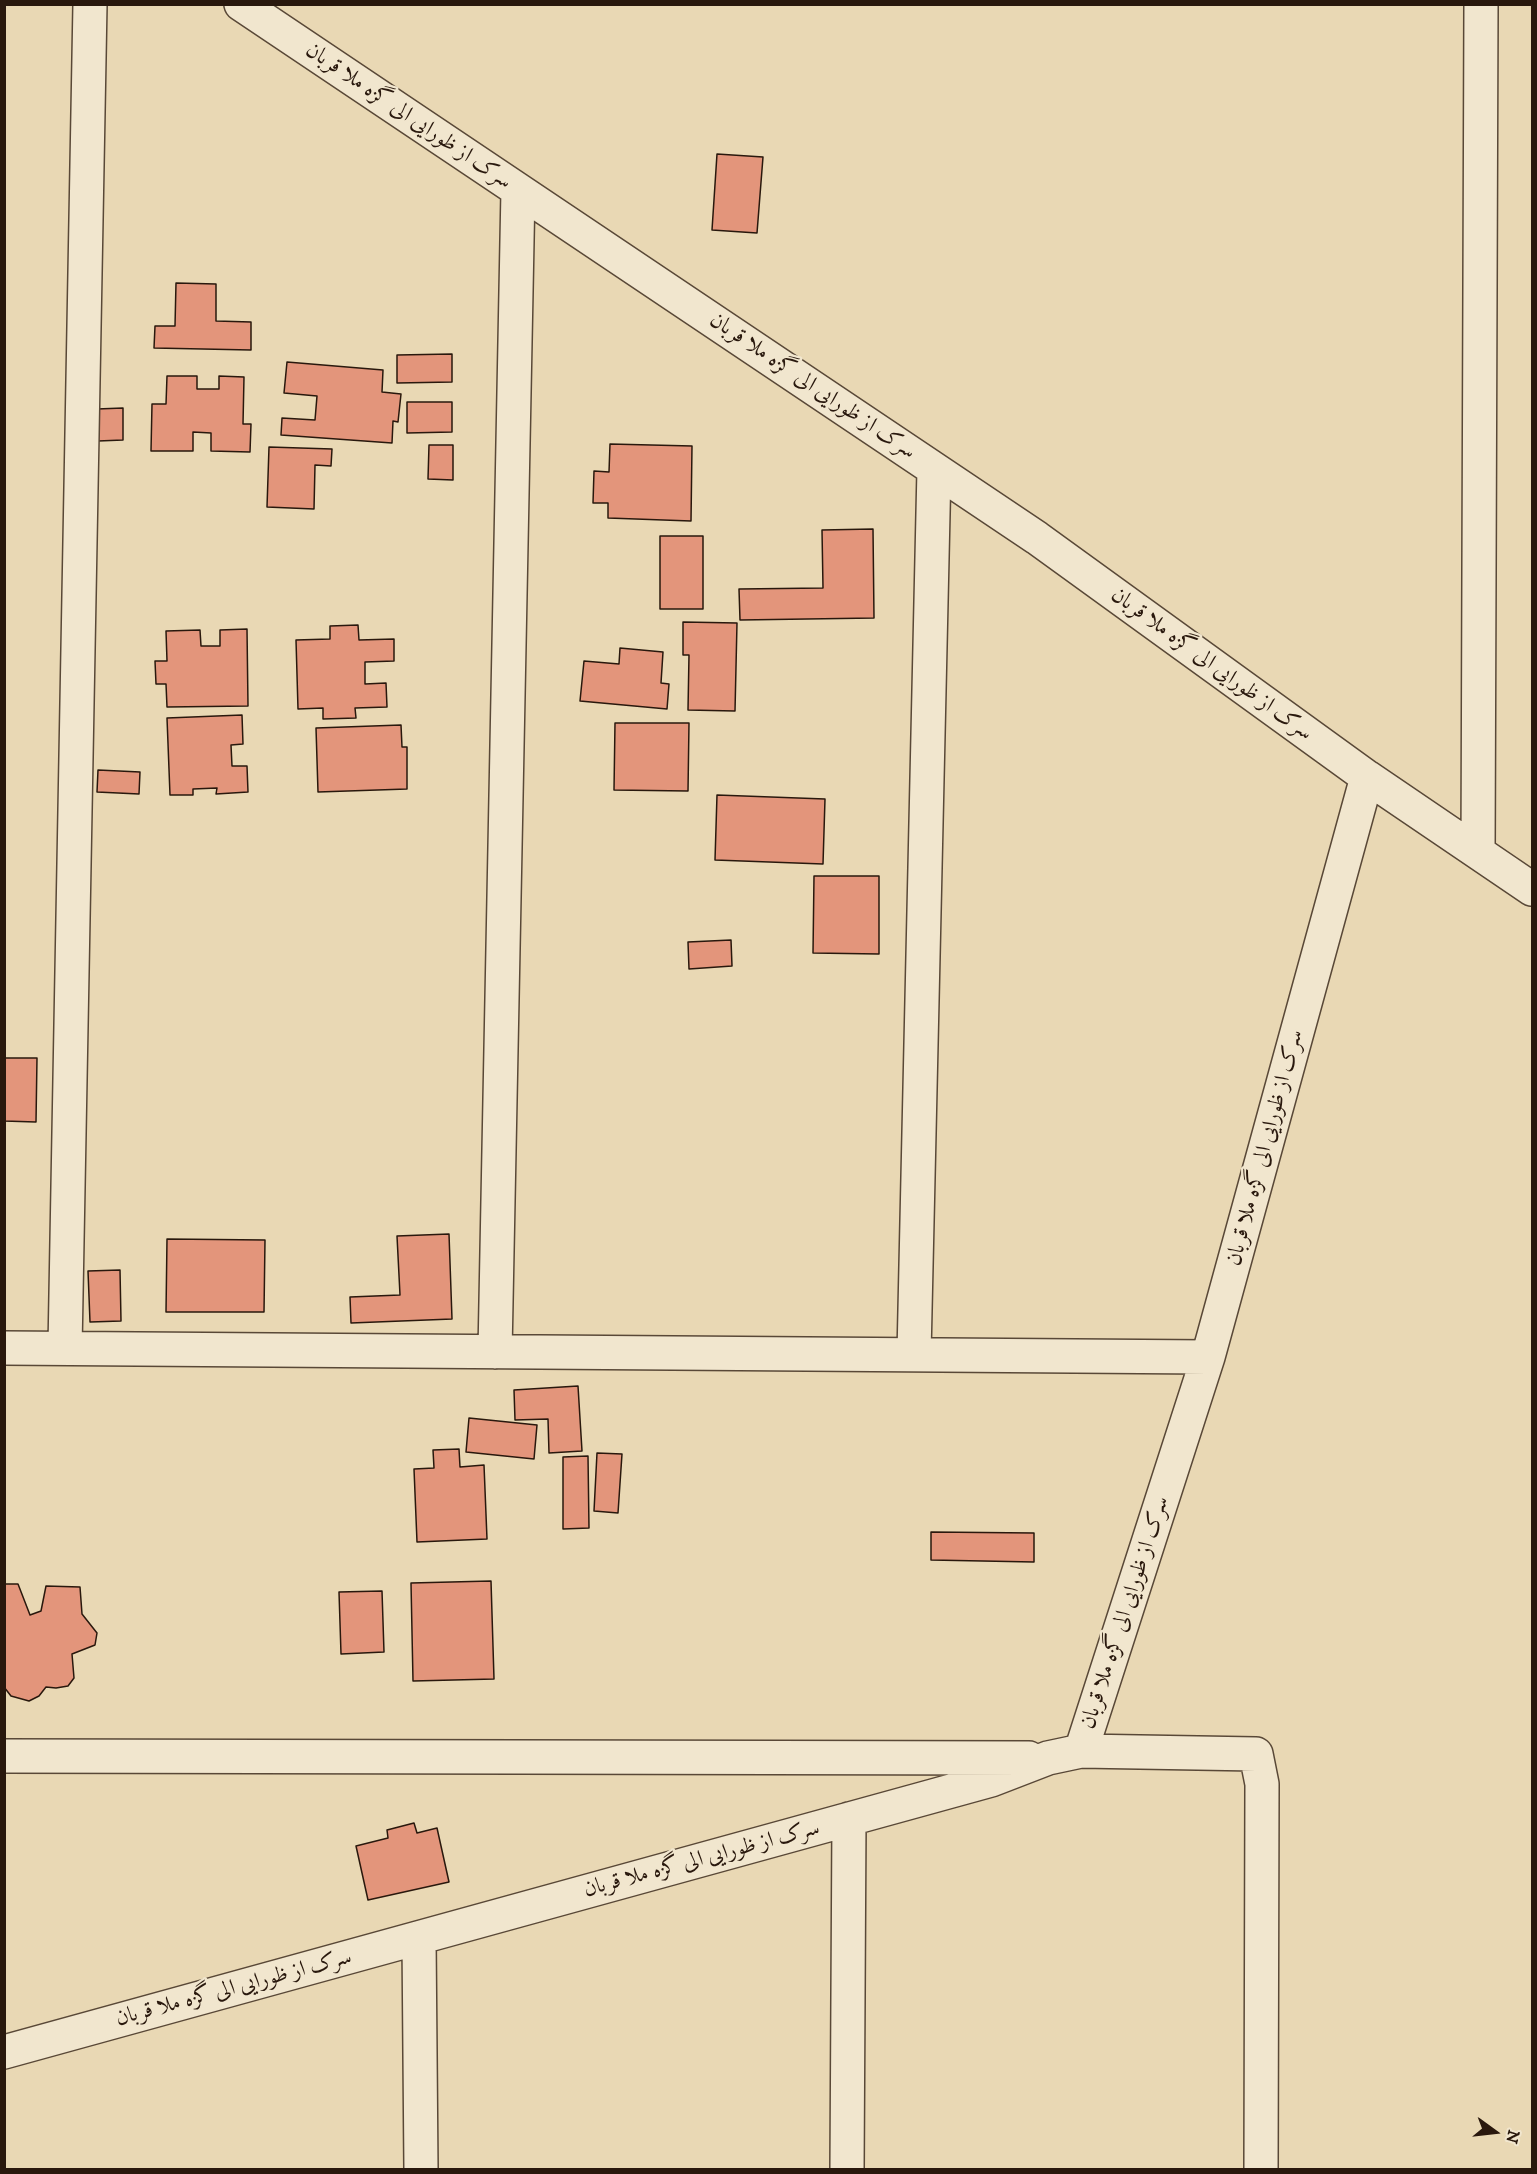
<!DOCTYPE html>
<meta charset="utf-8">
<style>
body{margin:0}
#map{position:relative;width:1537px;height:2174px;overflow:hidden;background:#e9d8b4;font-family:"IM FELL DW Pica",serif}
canvas{display:block}
.frame{position:absolute;inset:0;border:6px solid #29180d;pointer-events:none}
.north{position:absolute;left:1465px;top:2102px;width:60px;height:60px;-webkit-text-stroke:4px #f1e6ce;paint-order:stroke;rotate:105deg;font-size:16px;font-weight:700;line-height:24px;text-align:center;color:#29180d}
.north::after{content:'';display:block;margin:auto;width:21px;height:27px;background:#29180d;clip-path:polygon(50% 0,100% 100%,50% 72%,0 100%)}
</style>
<div id="map">
<canvas width="1537" height="2174"></canvas>
<div class="frame"></div>
<div class="north">N</div>
</div>
<script>
const context = document.querySelector('canvas').getContext('2d');
context.lineJoin = 'round';
function fillPath(path, color) {
  context.fillStyle = color;
  context.fill(path, 'evenodd');
}
function trace(path, color, width, dash) {
  context.strokeStyle = color;
  context.lineWidth = width;
  context.lineCap = dash ? 'butt' : 'round';
  context.setLineDash(dash || []);
  context.stroke(path);
}
function write(font, color, halo, rows, align = 'center') {
  context.font = font + ' "IM FELL DW Pica",Amiri,serif';
  context.lineWidth = 4.5;
  context.setLineDash([]);
  context.textBaseline = 'middle';
  context.strokeStyle = halo;
  context.fillStyle = color;
  for (const [text, x, y, turn = 0] of rows) {
    context.save();
    context.translate(x, y);
    context.rotate((+turn || 0) * Math.PI / 180);
    context.textAlign = isNaN(turn) ? turn : align;
    if (halo) context.strokeText(text, 0, 0);
    context.fillText(text, 0, 0);
    context.restore();
  }
}
const building = new Path2D(`
 M717 154 763 157 757 233 712 230Z
 M176 283 216 284V321L251 322V350L154 348 155 326H175Z
 M452 354V382L397 383V355Z
 M287 362 383 370 382 392 401 394 398 422 393 421 392 443 281 435 282 418 315 420 317 396 284 393Z
 M167 376H197V389H219V376L244 377 243 424H251L250 452 211 451V433L193 432V451H151L152 404H166Z
 M407 402H452V432L407 433Z
 M123 408V440L98 441 97 409Z
 M610 444 692 446 691 521 608 518V503H593L594 471 609 472Z
 M429 445H453V480L428 479Z
 M269 447 332 449 331 466 315 465 314 509 267 507Z
 M873 529 874 618 740 620 739 589 823 588 822 530Z
 M660 536H703V609H660Z
 M683 622 737 623 735 711 688 710 689 655H683Z
 M358 625 359 640 394 639V661L365 662V684L386 683 387 707 355 708 356 718 323 719V708L298 709 296 640 330 639V626Z
 M247 629 248 706 167 707 166 684H156L155 661H167L166 631 200 630 201 646H220V630Z
 M620 648 663 652 661 683 669 684 667 709 580 701 584 661 619 664Z
 M242 715 243 744 231 745 232 766H247L248 792 216 794 217 788 193 789V795H170L167 718Z
 M615 723H689L688 791 614 790Z
 M401 725 402 747H407V789L318 792 316 728Z
 M98 770 140 772 139 794 97 792Z
 M717 795 825 799 823 864 715 860Z
 M814 876H879V954L813 953Z
 M731 940 732 966 689 969 688 942Z
 M4 1058H37L36 1122 4 1121Z
 M449 1234 452 1319 351 1323 350 1297 400 1295 397 1236Z
 M167 1239 265 1240 264 1312H166Z
 M120 1270 121 1321 90 1322 88 1271Z
 M578 1386 582 1451 549 1453 548 1419 515 1420 514 1390Z
 M469 1418 537 1425 534 1459 466 1452Z
 M459 1449 460 1467 484 1465 487 1539 417 1542 414 1469 434 1468 433 1450Z
 M597 1453 622 1454 618 1513 594 1511Z
 M588 1456 589 1528 563 1529V1457Z
 M931 1532 1034 1533V1562L931 1560Z
 M491 1581 494 1679 413 1681 411 1583Z
 M4 1584H18L30 1615 41 1611 46 1586 80 1587 82 1614 97 1633 95 1645 72 1654 74 1678 68 1686 56 1688 46 1687 39 1696 29 1701 11 1696 4 1687Z
 M382 1591 384 1652 341 1654 339 1592Z
 M414 1823 417 1833 437 1828 449 1882 368 1900 356 1846 388 1838 387 1830Z`);
fillPath(building, '#e3957b');
trace(building, '#29180d', 1.5);
const street = new Path2D(`
 M241 4 1037 538 1367 777 1532 889
 M1478 852 1481 4
 M4 1348 1208 1357
 M65 1348 90 4
 M495 1352 518 190
 M914 1354 934 469
 M1081 1751 1256 1754 1262 1784 1261 2170
 M4 1756 1029 1758
 M419 1938 421 2170
 M4 2052 991 1780 1048 1758 1081 1751 1208 1357 1367 777
 M847 2170 849 1819`);
trace(street, '#594837', 36);
trace(street, '#f1e6ce', 33);
write('22px', '#29180d', '#f1e6ce', [
 ["سرک از ظورایی الی گزه ملا قربان",408,117,34],
 ["سرک از ظورایی الی گزه ملا قربان",812,387,34],
 ["سرک از ظورایی الی گزه ملا قربان",1211,665,36],
 ["سرک از ظورایی الی گزه ملا قربان",1266,1148,-75],
 ["سرک از ظورایی الی گزه ملا قربان",1126,1613,-72],
 ["سرک از ظورایی الی گزه ملا قربان",702,1860,-15],
 ["سرک از ظورایی الی گزه ملا قربان",234,1989,-15]
]);
</script>
